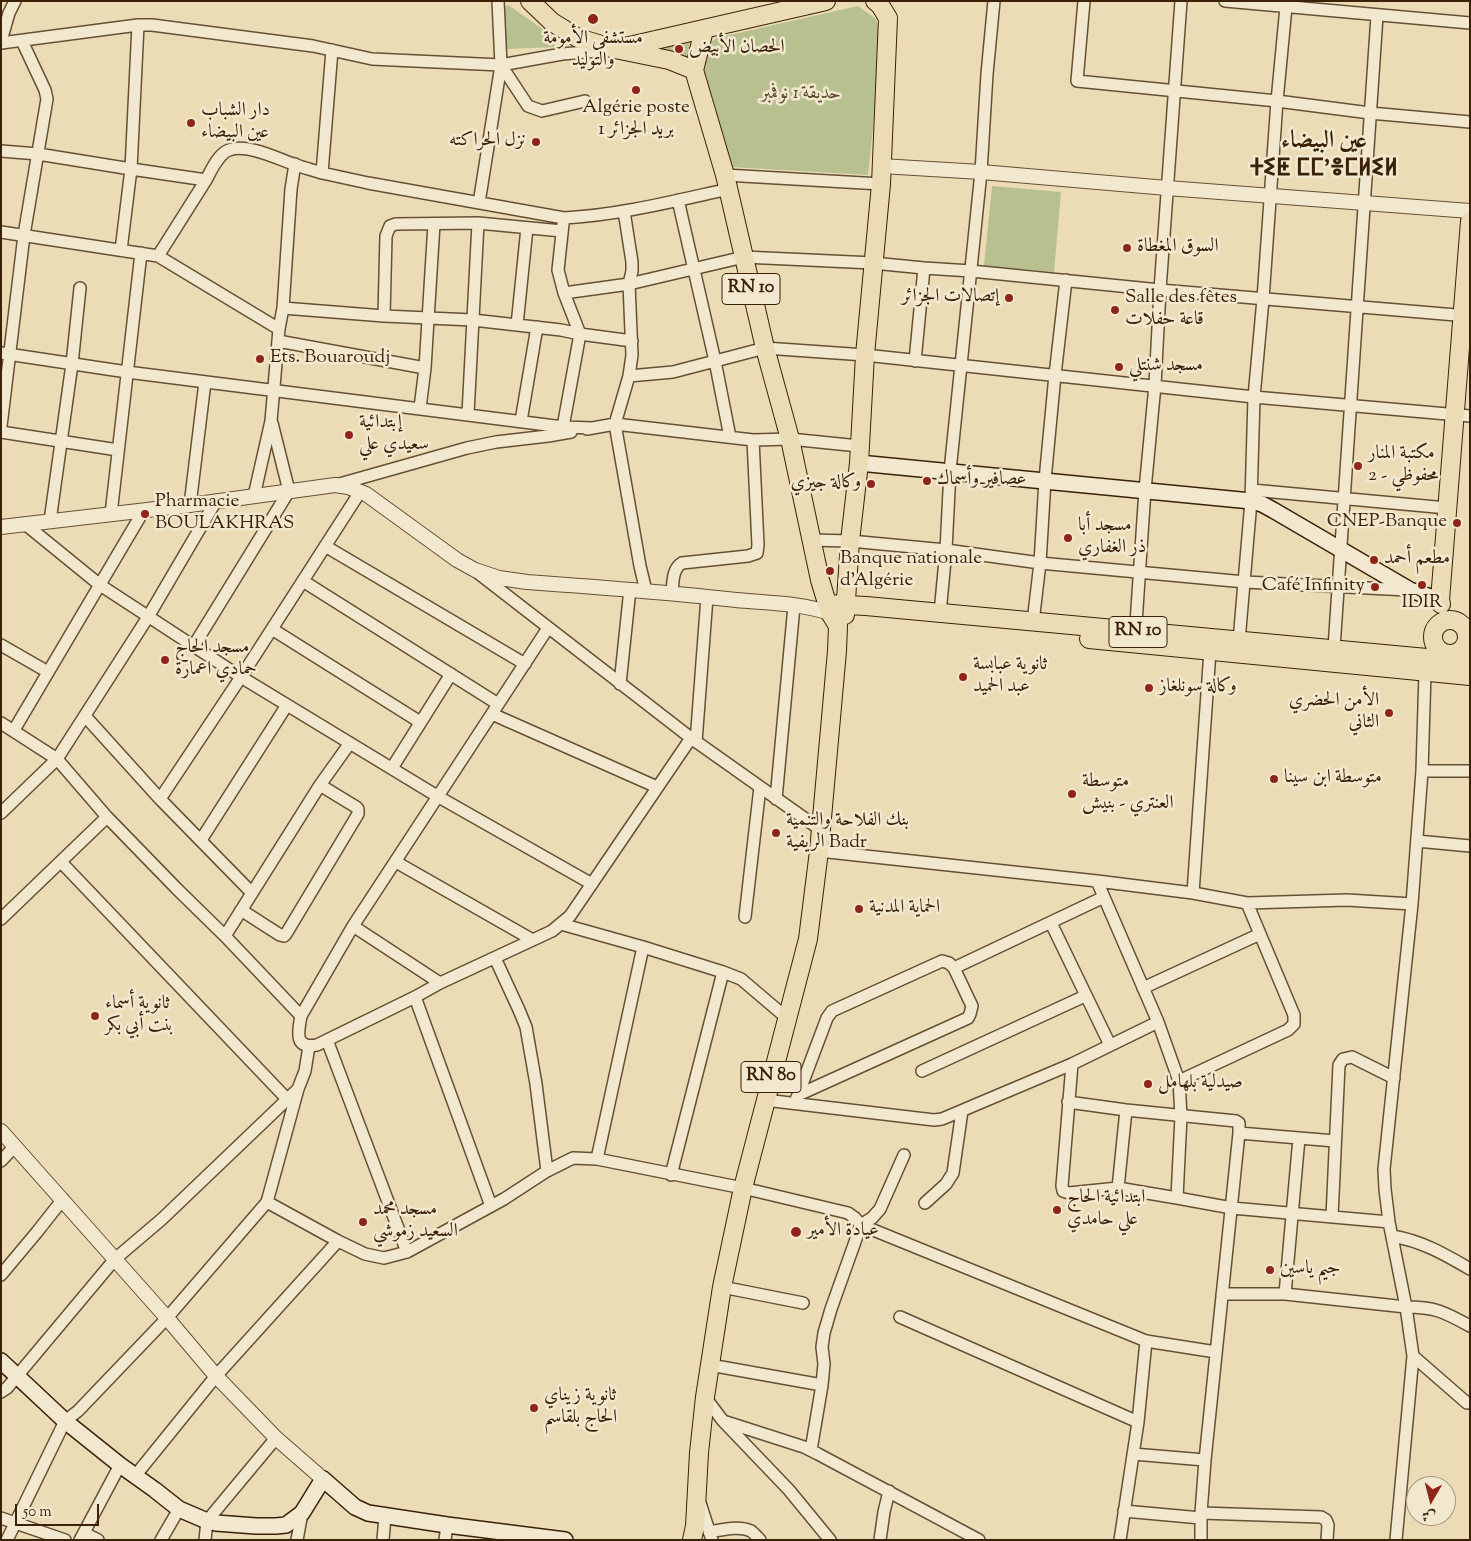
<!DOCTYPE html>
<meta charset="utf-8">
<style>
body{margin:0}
#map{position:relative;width:1471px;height:1541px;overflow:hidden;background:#ebdcb6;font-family:"Sorts Mill Goudy",Amiri,serif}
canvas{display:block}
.frame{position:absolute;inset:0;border:2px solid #3a2108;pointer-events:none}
.north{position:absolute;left:1406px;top:1476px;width:50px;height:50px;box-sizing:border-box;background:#f2e8d0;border:1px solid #a89880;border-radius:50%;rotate:188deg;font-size:14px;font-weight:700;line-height:20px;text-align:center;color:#3a2108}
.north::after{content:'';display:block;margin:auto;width:18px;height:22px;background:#8f2418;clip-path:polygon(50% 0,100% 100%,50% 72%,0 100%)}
.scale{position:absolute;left:15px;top:1504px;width:84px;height:22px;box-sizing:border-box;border:2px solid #3a2108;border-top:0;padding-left:6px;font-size:15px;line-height:18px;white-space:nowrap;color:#3a2108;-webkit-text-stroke:4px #f2e8d0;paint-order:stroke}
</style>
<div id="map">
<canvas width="1471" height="1541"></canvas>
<div class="frame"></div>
<div class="north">ش</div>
<div class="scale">50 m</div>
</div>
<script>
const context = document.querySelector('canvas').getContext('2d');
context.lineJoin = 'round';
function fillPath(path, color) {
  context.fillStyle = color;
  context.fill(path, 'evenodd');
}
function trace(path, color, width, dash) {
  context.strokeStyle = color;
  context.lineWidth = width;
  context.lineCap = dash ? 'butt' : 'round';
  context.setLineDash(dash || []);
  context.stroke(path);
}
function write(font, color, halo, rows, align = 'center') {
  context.font = font + ' "Sorts Mill Goudy",Amiri,"Noto Sans Tifinagh",serif';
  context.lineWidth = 5;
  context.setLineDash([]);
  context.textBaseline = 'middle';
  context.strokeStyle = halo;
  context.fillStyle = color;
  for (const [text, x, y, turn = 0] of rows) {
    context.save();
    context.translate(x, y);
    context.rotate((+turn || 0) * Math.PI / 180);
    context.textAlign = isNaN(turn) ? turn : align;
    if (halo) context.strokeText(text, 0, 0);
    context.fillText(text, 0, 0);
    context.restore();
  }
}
fillPath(new Path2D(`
 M508 5 557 39 556 47 506 49 503 8Z
 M858 6 876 19 882 41 868 175 731 167 702 74 709 44 716 38Z
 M690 42 687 57 656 48Z
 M992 186 1061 192 1054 272 984 266Z`), '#b7c08e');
const minor = new Path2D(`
 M1084 1 1077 81 1277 101 1370 113 1470 122
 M1225 1 1470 23
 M138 25 131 169 206 180C211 171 218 154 229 150 247 143 278 159 296 165 304 168 313 170 322 173
 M1 41 9 13 15 1
 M1 43 138 25H152L313 46 372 59 501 65 562 54 609 50
 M332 50 322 173 368 183 564 218C620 215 674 201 729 189
 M501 65 528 106 542 111 585 101
 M1 151 38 154 131 169 121 250
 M725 175 881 184
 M678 200 715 361 730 437
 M479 203 501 65 498 1
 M624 211 632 262V271L629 284 632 355 629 376 615 424 640 566 646 591
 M1 232 158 256 279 329
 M158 256 206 180
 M564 293 629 284 744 257 873 263 924 268 971 271 1160 290 1468 316
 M283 308 384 316 473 320 561 330 580 334 632 341
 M384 316 386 236 390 226 396 224 478 223 562 231
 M517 325 527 228
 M278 341 425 368 420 408
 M1 353 127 372 563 427 593 428
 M915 361 924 268
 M425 368 434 224
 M629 376 673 372 765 348 865 355 1254 397 1470 416
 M468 414 478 223
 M521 421 537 327
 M1 426 24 235 47 99 45 90 22 41
 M563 427 580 334 564 293 558 270 563 224
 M587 429 615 424 753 440 790 439 859 446
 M1 432 118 450
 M336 485 467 448 496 442 548 436 571 432
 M1252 490 1447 508
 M254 496 271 421 279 329 283 308 291 189 295 164
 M190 505 205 382
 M111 514 141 253
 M50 521 72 364 80 288
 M25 524 100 585 241 677 437 796 592 884
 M811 540 850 541 946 550 1040 563 1245 582 1408 590
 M325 546 525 664
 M478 573 691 738 821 830
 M303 581 498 704
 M672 594C673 583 672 569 682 563L748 556 757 553 758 545 753 440
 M940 613 946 550 950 471 981 172 987 74 994 1
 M1033 622 1040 563 1045 480 1055 375 1066 280
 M548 628 353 926 301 1016C298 1032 294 1049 317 1045L415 997 440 983 552 931 570 916 691 738
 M272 629 420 722
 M1135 638 1145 490 1155 385 1160 290 1181 1
 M1239 641 1251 501 1254 397 1263 299 1277 101 1286 7
 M1 645 48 672
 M193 647 289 491 272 423
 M1334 648 1377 16
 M620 684 630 589
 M492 714 657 787
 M85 716 160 799 252 893
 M1 723 57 759 107 817 177 889 225 936 301 1016
 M14 730 144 510
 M696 742 707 597
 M392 768 451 674
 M1422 771H1470
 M160 799 241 677 360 492
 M776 799 794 606
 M1 813 57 759 148 617 216 501
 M201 840 287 705
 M1417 841 1470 846
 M819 851 1097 881 1193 893 1247 903 1347 900 1412 904
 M61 862 287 1099
 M396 862 531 939
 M1097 881 1158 1022 1179 1081 1181 1116 1177 1198 1232 1208 1389 1222
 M1193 893 1210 651
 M241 910 280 935 284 936 286 934 358 814V809L356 807 320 785
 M745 917 760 787
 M1 919 107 817
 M1051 923 1110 1045
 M561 924 643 947 723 972 671 1175
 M353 926 440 983
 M225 936 320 785 350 743
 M495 958 519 1010 526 1027 536 1084 547 1171
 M954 968 1104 897
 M723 972 741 979 788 1019
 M1143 988 1260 934
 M415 997 491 1206
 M327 1040 407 1252
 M1072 1064 1062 1186 1063 1191 1069 1193 1118 1188 1177 1198
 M922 1071 1085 996
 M1179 1081 1288 1030 1294 1024V1015L1247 903
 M298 1089 267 1202 338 1241 365 1254 384 1258 407 1252 504 1199 547 1171 573 1158 597 1159 743 1188 848 1213 855 1218 861 1225 1146 1341 1216 1352
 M765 1100 934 1120 942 1119 1072 1064 1158 1022
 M795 1102 798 1095 827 1018 832 1011 942 961 949 963 954 968 972 1006 970 1014 968 1018 798 1095
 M1068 1102 1126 1110 1236 1121 1239 1123V1133
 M1299 1138 1285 1294 1406 1307C1436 1307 1444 1312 1470 1326
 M597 1159 643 947
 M1 1161 15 1146
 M1118 1188 1126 1110
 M925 1203 946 1184 953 1173 962 1111
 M1332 1217 1339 1065 1343 1059 1352 1057 1394 1078
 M1392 1236C1422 1241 1444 1254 1470 1269
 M1 1275 37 1232 63 1199
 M722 1287 803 1303
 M1222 1294H1285
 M900 1317 1138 1422
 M1413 1356 1467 1403
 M710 1365 822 1385
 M1 1392 7 1388 115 1259 162 1219 298 1089 305 1071 309 1046
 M705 1397 723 1421 789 1490 830 1540
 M723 1421 804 1447 818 1454 979 1540
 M811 1450 822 1385 824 1364 822 1347 824 1333 831 1309 861 1225 872 1218 880 1209 904 1155
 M1133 1454 1205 1460
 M135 1476 216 1376 338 1241
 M700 1503 712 1540
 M1124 1511 1201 1518
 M1201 1513 1321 1517 1326 1520 1328 1525 1327 1540
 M1 1518 65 1540
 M709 1532C722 1530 739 1525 751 1531 754 1533 757 1537 760 1540
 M84 1533 98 1540
 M7 1540 65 1421 78 1411 167 1318 267 1202
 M80 1540 120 1465
 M161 1540 179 1509
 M205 1540 207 1521 276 1438
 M297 1540 302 1513
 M383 1540 385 1516
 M445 1540 447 1525
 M880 1540 884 1512 889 1491
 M1120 1540 1138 1422 1146 1341
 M1201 1540V1513L1205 1460 1239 1133 1335 1141
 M1396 1540 1413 1356 1406 1307 1389 1222 1385 1189 1384 1169 1412 904 1422 771 1425 673`);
const tertiary = new Path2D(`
 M881 166 981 172 1167 188 1470 211
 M1 527 190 505 335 485 348 487 366 494 457 560 475 570 499 578 527 582C597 587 666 592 736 600 767 603 800 603 830 613
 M1 1131 167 1318 216 1376 276 1438 323 1479`);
const secondary = new Path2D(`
 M859 463 1251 501 1262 504 1273 510 1410 590 1440 600
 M1 1361 65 1421 120 1465 155 1490 179 1509 207 1521 216 1523 256 1526H276L286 1525 302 1513 323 1479 355 1507 368 1513 447 1525 565 1540`);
const primary = new Path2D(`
 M530 1 552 22 578 38 615 49 669 60 694 70 725 175 765 348 790 439 820 580 830 613 838 626 837 651 819 851 808 939 743 1188 722 1287 705 1397 699 1453 695 1526 692 1540
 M625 47 826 1
 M694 70 704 30
 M827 604 866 606 1470 662
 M1441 604 1440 600 1470 221
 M845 615 850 541 859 463 865 355 881 184 888 18 880 5 875 1
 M1433 637a17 17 0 1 1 34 0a17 17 0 1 1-34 0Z
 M1089 639 1470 676`);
trace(minor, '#665034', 14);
trace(tertiary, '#665034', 16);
trace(secondary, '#3a2108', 18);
trace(primary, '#3a2108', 20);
trace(minor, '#f2e8d0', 11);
trace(tertiary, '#f2e8d0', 14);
trace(secondary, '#f2e8d0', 15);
trace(primary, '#ebdcb6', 18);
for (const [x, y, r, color] of [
 [593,19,6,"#8f2418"],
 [679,49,5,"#8f2418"],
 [636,90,5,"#8f2418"],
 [191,123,5,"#8f2418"],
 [536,142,5,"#8f2418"],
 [1127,248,5,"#8f2418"],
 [1009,298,5,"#8f2418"],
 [1115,310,5,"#8f2418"],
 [260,359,5,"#8f2418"],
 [1119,367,5,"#8f2418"],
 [349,435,5,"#8f2418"],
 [1358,466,5,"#8f2418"],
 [927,481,5,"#8f2418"],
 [871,484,5,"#8f2418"],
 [145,514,5,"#8f2418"],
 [1457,523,5,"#8f2418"],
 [1068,538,5,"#8f2418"],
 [1374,560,5,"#8f2418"],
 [830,571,5,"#8f2418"],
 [1422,585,5,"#8f2418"],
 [1375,587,5,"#8f2418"],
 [165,660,5,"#8f2418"],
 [963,677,5,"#8f2418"],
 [1149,688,5,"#8f2418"],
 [1389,713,5,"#8f2418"],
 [1274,779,5,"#8f2418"],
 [1072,794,5,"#8f2418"],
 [776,833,5,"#8f2418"],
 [859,909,5,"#8f2418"],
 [95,1016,5,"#8f2418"],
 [1148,1084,5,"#8f2418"],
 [1057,1210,5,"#8f2418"],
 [363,1222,5,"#8f2418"],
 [796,1232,6,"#8f2418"],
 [1270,1270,5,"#8f2418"],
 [534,1408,5,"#8f2418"]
]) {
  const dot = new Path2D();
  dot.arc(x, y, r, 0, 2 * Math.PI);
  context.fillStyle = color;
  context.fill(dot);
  trace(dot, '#f2e8d0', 2);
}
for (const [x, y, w] of [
 [751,289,58],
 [1138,632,58],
 [771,1077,60]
]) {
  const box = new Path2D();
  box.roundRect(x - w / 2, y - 15.5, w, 31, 4);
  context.fillStyle = '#f2e8d0';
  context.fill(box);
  trace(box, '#3a2108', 1);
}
write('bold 18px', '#3a2108', null, [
 ["RN 10",751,289],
 ["RN 10",1138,632],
 ["RN 80",771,1077]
]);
write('19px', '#3a2108', '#f2e8d0', [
 ["مستشفى الأمومة",593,40,"center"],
 ["والتوليد",593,62,"center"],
 ["الحصان الأبيض",689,49],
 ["Algérie poste",636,109,"center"],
 ["1 بريد الجزائر",636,131,"center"],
 ["دار الشباب",201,112],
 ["عين البيضاء",201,134],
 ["نزل الحراكته",526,142,"right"],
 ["السوق المغطاة",1137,248],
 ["إتصالات الجزائر",999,298,"right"],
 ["Salle des fêtes",1125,299],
 ["قاعة حفلات",1125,321],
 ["Ets. Bouaroudj",270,359],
 ["مسجد شنتلي",1129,367],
 ["إبتدائية",359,424],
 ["سعيدي علي",359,446],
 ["مكتبة المنار",1368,455],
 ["2 - محفوظي",1368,477],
 ["عصافير وأسماك",937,481],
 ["وكالة جيزي",861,484,"right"],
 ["Pharmacie",155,503],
 ["BOULAKHRAS",155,525],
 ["CNEP-Banque",1447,523,"right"],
 ["مسجد أبا",1078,527],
 ["ذر الغفاري",1078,549],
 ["Banque nationale",840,560],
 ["d'Algérie",840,582],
 ["مطعم أحمد",1384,560],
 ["Café Infinity",1365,587,"right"],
 ["IDIR",1422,604,"center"],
 ["مسجد الحاج",175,649],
 ["حمادي اعمارة",175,671],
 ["ثانوية عبابسة",973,666],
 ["عبد الحميد",973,688],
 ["وكالة سونلغاز",1159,688],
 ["الأمن الحضري",1379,702,"right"],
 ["الثاني",1379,724,"right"],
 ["متوسطة ابن سينا",1284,779],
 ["متوسطة",1082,783],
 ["العنتري - بنيش",1082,805],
 ["بنك الفلاحة والتنمية",786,822],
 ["الريفية Badr",786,844],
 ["الحماية المدنية",869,909],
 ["ثانوية أسماء",105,1005],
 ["بنت أبي بكر",105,1027],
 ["صيدلية بلهامل",1158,1084],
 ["ابتدائية الحاج",1067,1199],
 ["علي حامدي",1067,1221],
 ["مسجد محمد",373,1211],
 ["السعيد زموشي",373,1233],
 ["عيادة الأمير",807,1232],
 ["جيم ياسين",1280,1270],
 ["ثانوية زيناي",544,1397],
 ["الحاج بلقاسم",544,1419]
], 'left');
write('italic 19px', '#59492a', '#f2e8d0', [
 ["حديقة 1 نوفمبر",801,95]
]);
write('bold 24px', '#3a2108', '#f2e8d0', [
 ["عين البيضاء",1324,143],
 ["ⵜⵉⵟ ⵎⵎ'ⴻⵎⵍⵉⵍ",1324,171]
]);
</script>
